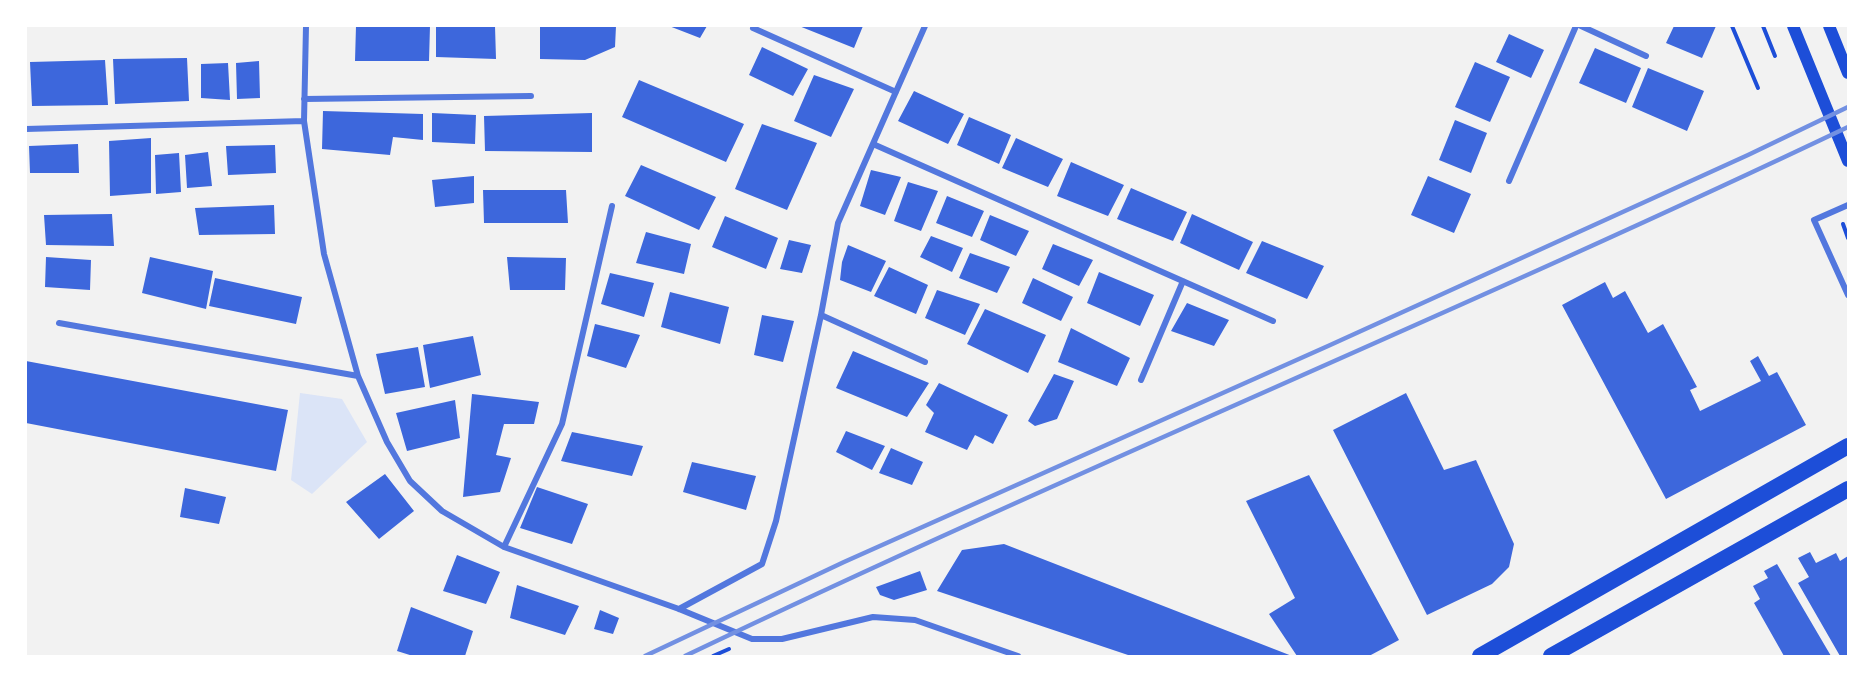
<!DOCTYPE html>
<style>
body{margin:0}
#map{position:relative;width:1874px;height:682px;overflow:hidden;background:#f2f2f2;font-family:"Exo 2",sans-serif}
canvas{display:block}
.frame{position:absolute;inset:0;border:27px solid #fff;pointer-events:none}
</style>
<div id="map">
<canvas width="1874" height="682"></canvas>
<div class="frame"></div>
</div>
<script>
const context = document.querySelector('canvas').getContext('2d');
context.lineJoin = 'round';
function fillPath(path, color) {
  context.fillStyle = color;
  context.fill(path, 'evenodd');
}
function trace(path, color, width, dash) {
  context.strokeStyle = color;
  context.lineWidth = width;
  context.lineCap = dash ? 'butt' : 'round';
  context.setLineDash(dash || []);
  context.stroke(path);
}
fillPath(new Path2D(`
 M300 393 342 399 367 442 312 494 291 480Z`), '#dbe4f7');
fillPath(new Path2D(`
 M356 26H430L429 61H355Z
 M436 26H495L496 59 436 57Z
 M540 26H616L615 47 585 60 540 59Z
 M669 26H707L700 38Z
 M799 26H863L854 48Z
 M1674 26H1716L1702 58 1666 43Z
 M1509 34 1544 50 1531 78 1496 62Z
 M762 47 808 69 793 96 749 75Z
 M1595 48 1641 68 1626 103 1579 83Z
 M187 58 189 101 115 104 113 59Z
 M105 60 108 105 32 106 30 62Z
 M259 61 260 98 237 99 236 63Z
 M1475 62 1510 77 1490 122 1455 107Z
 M228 63 230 100 201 98V64Z
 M1648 68 1704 91 1687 131 1632 107Z
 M814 75 854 89 831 137 794 121Z
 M639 80 744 124 726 162 622 117Z
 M914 91 964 114 948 144 898 121Z
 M323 111 423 114V140L393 137 390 155 322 149Z
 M432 113 476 115 475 144 432 142Z
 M592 113V152L485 151 484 116Z
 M969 117 1011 135 999 164 957 145Z
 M1455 120 1487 133 1471 173 1439 160Z
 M762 124 817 143 787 210 735 189Z
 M151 138V193L110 196 109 141Z
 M1016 138 1063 159 1048 187 1002 168Z
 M78 144 79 173H30L29 146Z
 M275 145 276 173 228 175 226 146Z
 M208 152 212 186 187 188 185 155Z
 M179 153 181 192 156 194 155 155Z
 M1071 162 1124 185 1108 216 1057 196Z
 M641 165 716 197 699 230 625 196Z
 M871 170 901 177 885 215 860 206Z
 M474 176V203L435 207 432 180Z
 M1428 176 1471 194 1454 233 1411 215Z
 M908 182 938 191 921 231 894 221Z
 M1131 188 1187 212 1173 241 1117 219Z
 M483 190H566L568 223H484Z
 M947 196 984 211 972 237 936 223Z
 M274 205 275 234 199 235 195 208Z
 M112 214 114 246 46 245 44 215Z
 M1192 214 1253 242 1239 270 1180 243Z
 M990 215 1029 231 1016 256 980 240Z
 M725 216 778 238 766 269 712 247Z
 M646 232 691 244 684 274 636 263Z
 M931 236 963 248 952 272 920 257Z
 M789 240 811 245 802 273 780 269Z
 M1262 241 1324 266 1307 299 1246 273Z
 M1053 244 1093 260 1079 286 1042 269Z
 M848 245 886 261 871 292 840 280 842 262Z
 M970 253 1010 267 997 293 959 278Z
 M46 257 91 260 90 290 45 287Z
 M150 257 213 271 206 309 142 293Z
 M507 257 566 258 565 290H510Z
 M889 267 928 285 916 314 874 296Z
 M1099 272 1154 295 1140 326 1087 303Z
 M610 273 654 283 644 317 601 304Z
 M215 278 302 297 296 324 209 306Z
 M1033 278 1073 297 1061 321 1022 303Z
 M1605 282 1613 298 1625 291 1648 333 1663 324 1697 387 1690 390 1700 411 1761 381 1750 361 1758 356 1769 376 1777 372 1806 425 1666 499 1562 305Z
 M937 290 980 304 965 335 925 318Z
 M670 292 729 307 720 344 661 327Z
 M1187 303 1229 320 1214 346 1171 331Z
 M985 309 1046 335 1028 373 967 344Z
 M762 315 794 321 783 362 754 355Z
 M595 324 640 335 626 368 587 356Z
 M1071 328 1130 358 1117 386 1058 362Z
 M473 336 481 375 430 388 423 345Z
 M418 347 425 387 385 394 376 354Z
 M853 351 929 383 907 417 836 388Z
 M26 361 288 410 276 471 26 423Z
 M1054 374 1074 381 1057 419 1035 426 1028 421Z
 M939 383 1008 415 993 444 975 435 967 450 925 432 934 413 926 405Z
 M1406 393 1444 470 1476 460 1514 544 1509 567 1492 584 1427 615 1333 430Z
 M472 394 539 402 534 424H504L496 455 511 458 500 492 463 497Z
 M455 400 460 438 407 451 396 413Z
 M846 431 885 446 872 470 836 452Z
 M572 432 643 446 632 476 561 461Z
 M891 448 923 462 912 485 879 473Z
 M692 462 756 476 746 510 683 492Z
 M385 474 414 511 379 539 346 502Z
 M1309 475 1399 640 1369 656H1297L1269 614 1295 598 1246 501Z
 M537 487 588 504 572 544 520 528Z
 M185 488 226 497 219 524 180 517Z
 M1004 544 1292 656H1131L937 591 962 550Z
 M1810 552 1816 563 1836 553 1840 561 1848 556V656H1840L1798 583 1809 577 1798 558Z
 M457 555 500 572 486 604 443 591Z
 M1777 564 1831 656H1784L1754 603 1760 599 1753 586 1768 578 1764 571Z
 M920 571 927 590 894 600 880 595 876 587Z
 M517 585 579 606 565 635 510 618Z
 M411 607 473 631 465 656H413L397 651Z
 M600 610 619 618 613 634 594 629Z`), '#3d67dc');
trace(new Path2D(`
 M1732 26 1758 88
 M1763 26 1775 56
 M1843 224 1848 238
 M713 656 729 649`), '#1d4ed8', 4);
trace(new Path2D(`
 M306 26 304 121 324 254 358 376 387 442 410 481 442 511 504 547 679 609 752 639H782L873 617 915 620 1018 656
 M754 26 753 28 896 92
 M1581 26 1646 56
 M304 99 531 96
 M26 129 304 121
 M873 144 1273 321
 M1509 181 1576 26
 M1848 205 1814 220 1848 295
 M821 315 925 362
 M59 323 358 376
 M1141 380 1183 281
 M504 547 562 424 612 206
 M679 609 762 564 776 521 821 315 838 223 925 26`), '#5277de', 6);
trace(new Path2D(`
 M1793 26 1848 161
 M1829 26 1848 73`), '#1d4ed8', 12);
trace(new Path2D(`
 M1480 656 1848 446
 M1551 656 1848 489`), '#1d4ed8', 16);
trace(new Path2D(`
 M645 656 844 562 1328 346 1748 155 1848 107
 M685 656C1069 472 1464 310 1848 127`), '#7290e2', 4.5);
</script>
